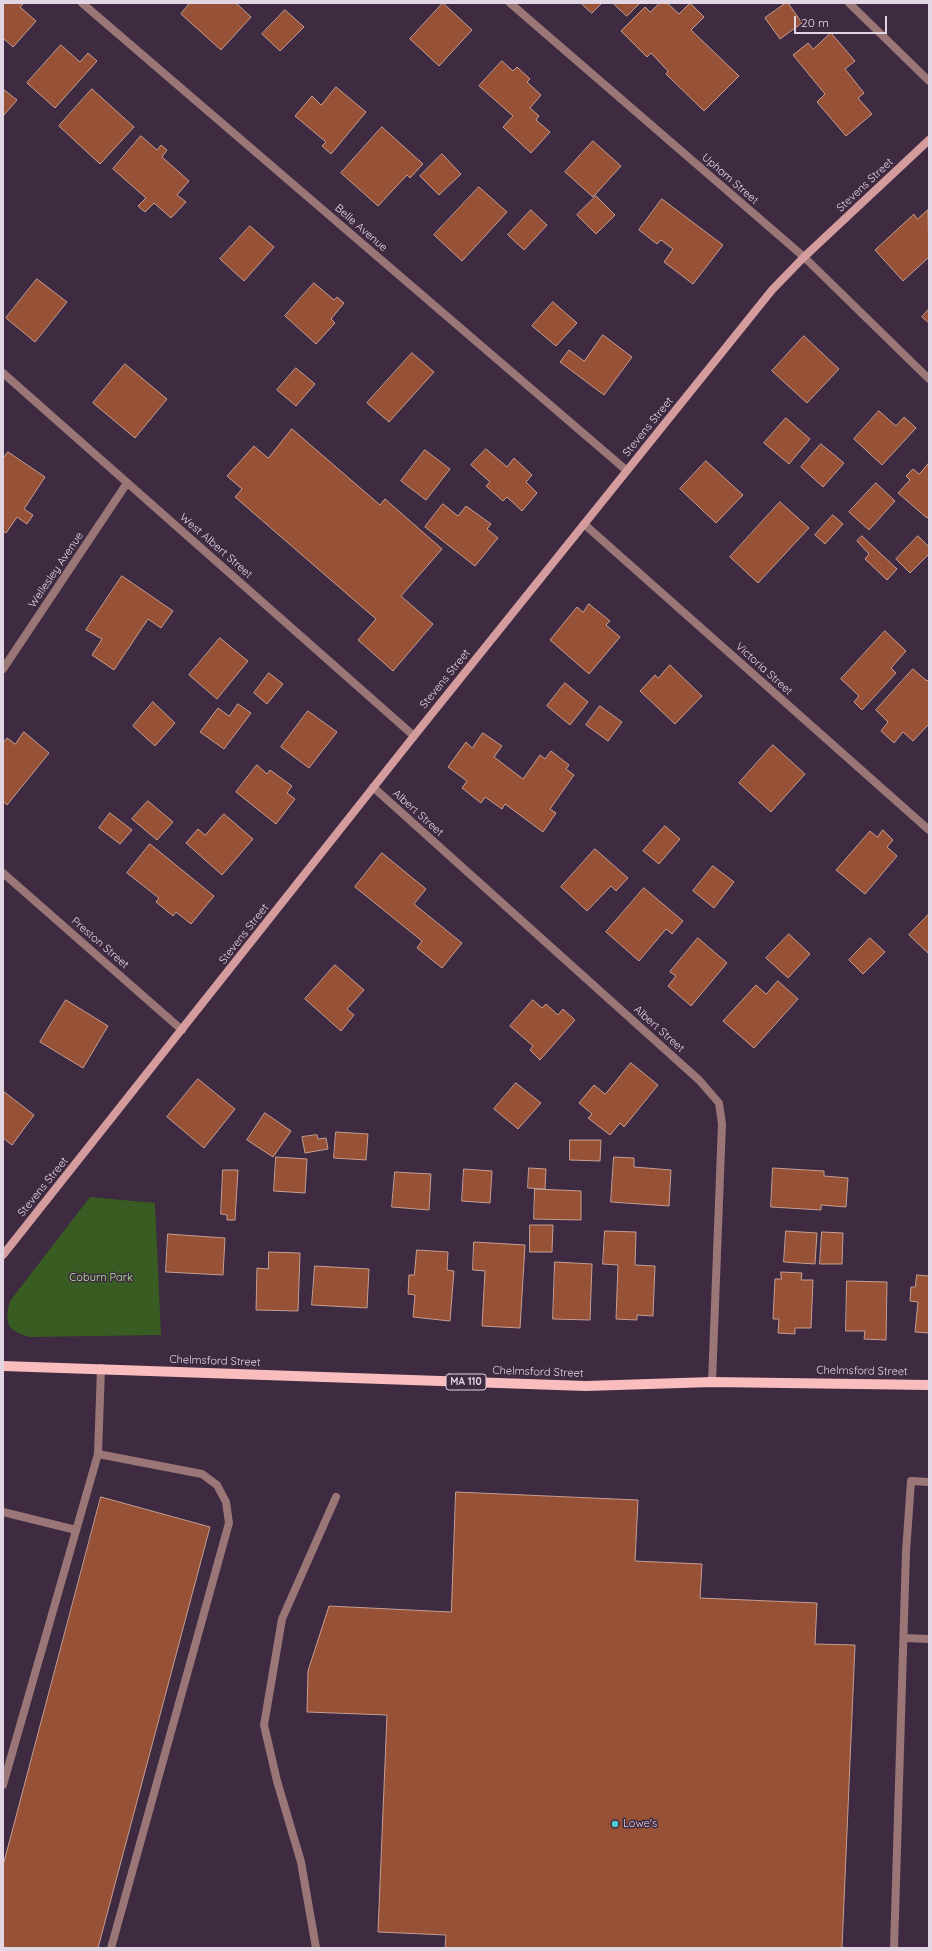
<!DOCTYPE html>
<style>
body{margin:0}
#map{position:relative;width:932px;height:1951px;overflow:hidden;background:#3e2a41;font-family:Quicksand,sans-serif}
canvas{display:block}
.frame{position:absolute;inset:0;border:4px solid #e2d6e4;pointer-events:none}
.scale{position:absolute;left:794px;top:16px;width:93px;height:18px;box-sizing:border-box;border:2px solid #e2d6e4;border-top:0;padding-left:5px;font-size:12px;line-height:14px;white-space:nowrap;color:#e2d6e4;-webkit-text-stroke:3px #3e2a41;paint-order:stroke}
</style>
<div id="map">
<canvas width="932" height="1951"></canvas>
<div class="frame"></div>
<div class="scale">20 m</div>
</div>
<script>
const context = document.querySelector('canvas').getContext('2d');
context.lineJoin = 'round';
function fillPath(path, color) {
  context.fillStyle = color;
  context.fill(path, 'evenodd');
}
function trace(path, color, width, dash) {
  context.strokeStyle = color;
  context.lineWidth = width;
  context.lineCap = dash ? 'butt' : 'round';
  context.setLineDash(dash || []);
  context.stroke(path);
}
function write(font, color, halo, rows, align = 'center') {
  context.font = font + ' Quicksand,sans-serif';
  context.lineWidth = 3;
  context.setLineDash([]);
  context.textBaseline = 'middle';
  context.strokeStyle = halo;
  context.fillStyle = color;
  for (const [text, x, y, turn = 0] of rows) {
    context.save();
    context.translate(x, y);
    context.rotate((+turn || 0) * Math.PI / 180);
    context.textAlign = isNaN(turn) ? turn : align;
    if (halo) context.strokeText(text, 0, 0);
    context.fillText(text, 0, 0);
    context.restore();
  }
}
fillPath(new Path2D(`
 M90 1197 155 1203 161 1335 30 1337C7 1331 4 1324 10 1301Z`), '#395c22');
const building = new Path2D(`
 M3 3H24L20 7 36 21 13 47 3 38Z
 M190 3H236L251 17 221 50 181 14Z
 M443 3 472 30 439 66 410 39Z
 M581 3H602L592 13Z
 M613 3H640L627 16Z
 M660 3H667L679 14 690 3 704 17 691 30 739 76 704 111 666 74 668 71 651 53 647 57 621 31 645 7 650 12Z
 M786 3H788L802 23 780 39 765 18Z
 M285 10 304 27 280 51 262 34Z
 M831 33 855 61 845 69 864 93 858 98 872 114 846 136 817 102 825 94 793 55 808 43 813 49Z
 M61 45 80 62 88 53 97 61 55 108 27 83Z
 M502 61 513 71 517 67 530 79 527 82 541 95 530 108 539 116 536 120 550 132 531 153 503 127 513 116 479 86Z
 M336 87 366 112 331 154 322 146 326 142 295 116 312 96 321 105Z
 M3 89 17 100 3 116Z
 M92 89 134 127 100 164 59 126Z
 M382 127 423 164 410 178 407 175 378 206 341 173Z
 M141 136 157 150 161 145 167 150 162 157 189 181 177 195 186 202 171 218 154 203 145 212 138 206 146 198 113 169Z
 M593 141 621 166 593 197 565 172Z
 M442 154 461 174 439 195 420 176Z
 M479 187 507 212 462 261 434 235Z
 M596 196 615 215 596 234 577 215Z
 M662 199 723 245 693 284 664 262 673 249 661 240 657 244 639 230Z
 M531 210 547 225 524 250 508 235Z
 M928 210 929 257 903 281 875 250 914 214 917 219Z
 M250 226 274 247 244 281 220 259Z
 M37 279 67 302 35 342 6 318Z
 M314 283 334 300 337 297 344 303 331 319 335 323 316 344 285 316Z
 M553 302 577 323 556 346 532 326Z
 M929 309V323L922 317Z
 M603 335 632 357 604 395 560 362 569 350 584 361Z
 M804 336 839 369 807 403 772 371Z
 M412 353 434 372 389 422 367 403Z
 M125 364 167 399 135 438 93 403Z
 M296 368 315 384 296 406 277 390Z
 M879 411 896 426 904 417 916 428 882 465 854 439Z
 M786 418 810 439 789 464 764 443Z
 M292 429 380 505 385 499 442 549 401 596 433 624 393 671 358 640 376 619 235 497 242 489 227 476 254 446 268 458Z
 M821 444 844 463 823 487 801 467Z
 M486 449 507 467 514 458 532 475 526 482 537 493 522 511 507 497 503 501 486 486 490 482 471 465Z
 M425 450 450 469 426 500 401 481Z
 M8 452 45 477 24 509 33 515 27 524 17 517 6 533 3 531V459Z
 M706 461 743 495 716 523 680 489Z
 M929 463V516L927 518 898 493 910 480 906 476 913 469 919 474Z
 M876 483 895 501 869 530 849 512Z
 M780 502 809 528 758 583 730 557Z
 M443 504 458 516 466 506 491 524 487 529 498 538 475 566 425 527Z
 M833 515 843 524 825 544 815 535Z
 M862 536 897 569 887 580 865 559 869 554 857 541Z
 M918 536 929 547V554L910 573 896 559Z
 M122 576 173 611 161 628 148 619 114 670 92 655 102 639 86 630Z
 M589 604 610 621 606 625 620 637 589 674 550 640 577 607 583 612Z
 M885 631 906 651 891 668 896 673 862 710 854 702 859 696 841 679Z
 M220 638 248 661 217 699 189 675Z
 M670 665 702 696 675 724 640 691 655 675 658 678Z
 M913 669 927 681 929 679V724L913 741 903 732 894 743 881 731 888 722 876 710Z
 M269 673 283 684 267 704 254 693Z
 M565 683 588 702 570 725 547 706Z
 M153 702 175 723 155 746 133 726Z
 M238 704 251 713 224 749 200 732 218 708 229 716Z
 M600 706 622 722 608 741 586 725Z
 M308 711 337 732 309 768 281 747Z
 M24 732 49 753 7 805 3 801V743L7 738 15 744Z
 M483 733 502 746 494 757 523 779 540 755 545 759 551 751 569 765 566 769 574 775 550 809 556 813 543 832 505 804 502 809 485 797 481 803 462 788 467 781 448 767 466 742 472 748Z
 M773 745 805 774 771 812 739 783Z
 M257 765 267 774 270 770 292 786 287 793 295 799 276 824 236 792Z
 M148 801 173 822 157 840 132 819Z
 M110 813 132 830 120 844 99 828Z
 M224 814 253 839 222 875 186 843 198 829 205 835Z
 M665 826 680 839 659 864 643 851Z
 M883 830 893 840 887 847 897 856 865 894 836 870 870 831 877 837Z
 M150 844 214 896 191 924 176 912 173 916 156 902 159 898 127 873Z
 M595 849 628 878 616 891 611 886 587 911 561 887Z
 M382 853 426 889 414 904 462 943 442 968 417 948 422 941 355 887Z
 M713 866 734 882 714 908 693 891Z
 M644 888 683 921 672 934 666 929 639 961 606 932Z
 M929 914V954L909 935Z
 M789 934 810 954 788 978 766 958Z
 M698 938 727 963 691 1006 668 986 676 976 670 972Z
 M870 938 885 952 863 974 849 960Z
 M335 965 364 990 347 1009 354 1015 341 1031 305 999Z
 M778 981 798 999 754 1048 723 1021 756 985 766 994Z
 M66 1000 108 1026 83 1068 40 1042Z
 M533 1000 542 1008 546 1004 558 1015 563 1009 575 1020 540 1060 530 1050 533 1046 510 1026Z
 M631 1063 658 1085 624 1127 620 1123 610 1135 588 1118 592 1114 579 1103 594 1085 605 1094Z
 M198 1079 235 1109 204 1148 167 1117Z
 M516 1083 541 1103 518 1129 494 1109Z
 M3 1091 34 1115 12 1145 3 1138Z
 M265 1113 291 1131 273 1157 247 1140Z
 M336 1132 368 1134 366 1160 334 1158Z
 M317 1135 318 1139 326 1138 328 1149 305 1153 302 1137Z
 M570 1140H601L600 1161 570 1160Z
 M276 1157 307 1159 305 1193 274 1191Z
 M614 1157 634 1158V1167L671 1170 669 1206 611 1202Z
 M529 1168 546 1169 545 1189 528 1188Z
 M773 1168 824 1171V1176L848 1178 846 1207 821 1205V1210L771 1207Z
 M464 1169 492 1171 490 1203 462 1201Z
 M223 1170H238L235 1220H227V1215L221 1214Z
 M395 1172 431 1174 429 1210 392 1207Z
 M535 1189 581 1191V1220L534 1219Z
 M530 1225H553L552 1252H530Z
 M605 1231 636 1232 635 1265 655 1266 653 1316 637 1315V1320L616 1319 618 1265 603 1264Z
 M786 1231 817 1233 815 1264 784 1262Z
 M822 1232 843 1233 842 1264H820Z
 M168 1234 225 1238 223 1275 166 1272Z
 M474 1242 525 1245 520 1328 482 1326 485 1271 473 1270Z
 M417 1250 448 1252 447 1270 454 1271 450 1321 413 1317 415 1295 408 1294 409 1275H414Z
 M269 1252 300 1253 298 1311 256 1310 257 1268 268 1269Z
 M555 1262 592 1264 590 1320 553 1319Z
 M315 1266 369 1269 367 1308 312 1305Z
 M781 1272 802 1273 801 1280H813L811 1328H795V1334L778 1333 779 1319H773L775 1279H781Z
 M917 1275 929 1276V1333L915 1332 918 1302 910 1301 911 1287H915Z
 M847 1281 887 1282 886 1340 864 1339 865 1331H846Z
 M456 1492 638 1500 635 1561 702 1564 700 1598 817 1603 815 1644 855 1645 842 1948H445L446 1935 378 1932 387 1715 307 1712 308 1671 329 1606 451 1612Z
 M101 1497 210 1527 98 1948H3V1866Z`);
fillPath(building, '#975137');
trace(building, '#c59f92', 1);
trace(new Path2D(`
 M98 1454 202 1474 217 1485 226 1502 229 1523 111 1948
 M3 1512 76 1530
 M904 1638 929 1639
 M3 1785 98 1454 101 1368
 M316 1948 301 1862 277 1781 264 1725 282 1619 336 1497
 M894 1948 906 1552 911 1481 929 1482`), '#9a7677', 8);
trace(new Path2D(`
 M82 3 626 470
 M510 3 804 257 929 379
 M849 3 929 81
 M3 373 414 736
 M584 524 929 830
 M3 669 127 483
 M373 787 699 1080 719 1103 722 1124 712 1382
 M3 873 182 1030`), '#9a7677', 8);
trace(new Path2D(`
 M3 1255 414 736 772 290 804 257 929 140`), '#d59c9d', 8);
trace(new Path2D(`
 M3 1366 586 1386 712 1382 929 1385`), '#f9bdbe', 10);
for (const [x, y, r, color] of [
 [615,1824,4,"#51ccd3"]
]) {
  const dot = new Path2D();
  dot.arc(x, y, r, 0, 2 * Math.PI);
  context.fillStyle = color;
  context.fill(dot);
  trace(dot, '#3e2a41', 1.5);
}
for (const [x, y, w] of [
 [466,1382,40]
]) {
  const box = new Path2D();
  box.roundRect(x - w / 2, y - 8, w, 16, 3);
  context.fillStyle = '#3e2a41';
  context.fill(box);
  trace(box, '#e2d6e4', 1);
}
write('bold 10px', '#e2d6e4', null, [
 ["MA 110",466,1382]
]);
write('11px', '#e2d6e4', '#3e2a41', [
 ["Upham Street",730,179,41],
 ["Stevens Street",865,185,-43],
 ["Belle Avenue",361,228,41],
 ["Stevens Street",648,427,-51],
 ["West Albert Street",216,546,41],
 ["Wellesley Avenue",56,570,-56],
 ["Victoria Street",764,669,42],
 ["Stevens Street",445,679,-51],
 ["Albert Street",418,813,42],
 ["Stevens Street",244,934,-52],
 ["Preston Street",100,943,41],
 ["Albert Street",659,1029,42],
 ["Stevens Street",43,1187,-51],
 ["Chelmsford Street",215,1361,2],
 ["Chelmsford Street",862,1371,1],
 ["Chelmsford Street",538,1372,2]
]);
write('11px', '#b5ee95', '#3e2a41', [
 ["Coburn Park",101,1278]
]);
write('11px', '#e2d6e4', '#3e2a41', [
 ["Lowe's",623,1824]
], 'left');
</script>
